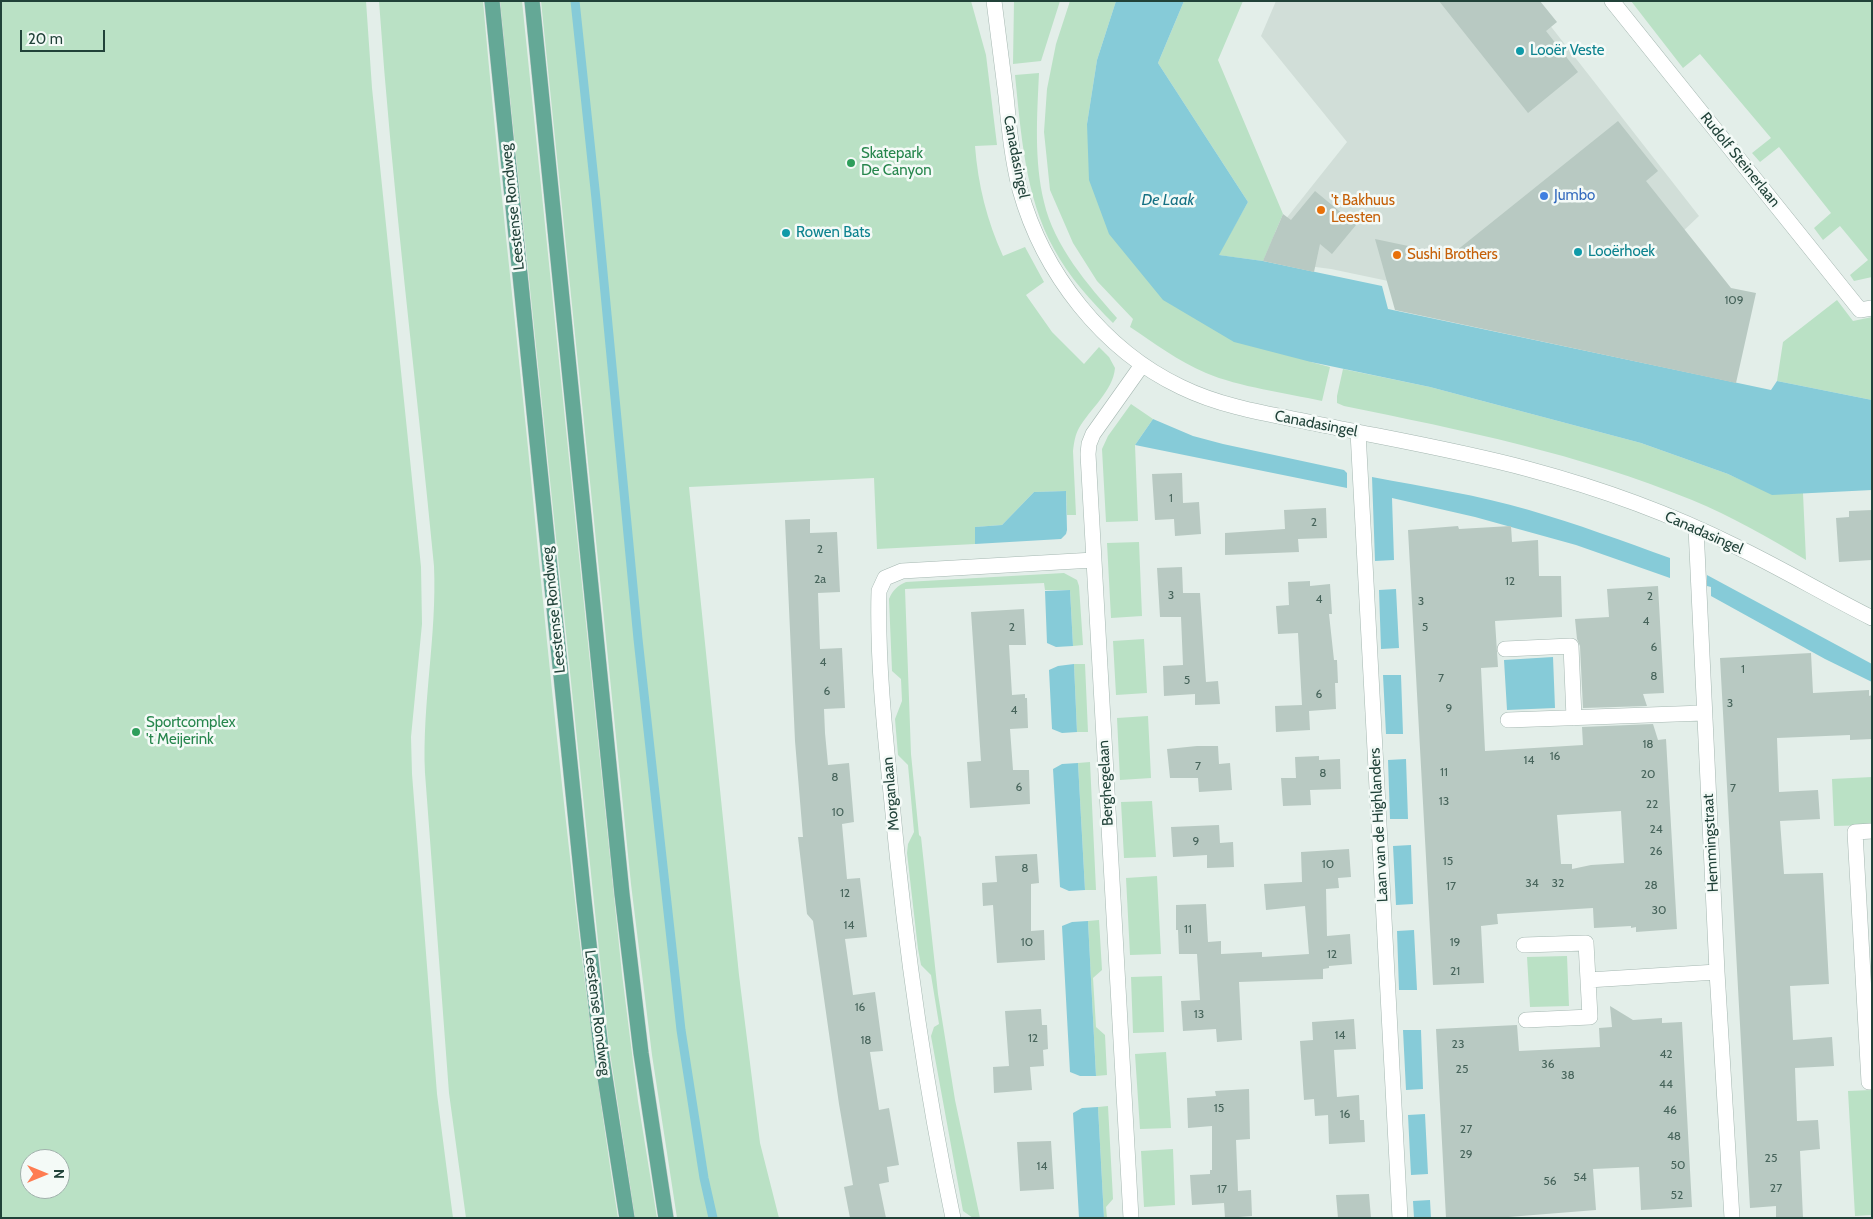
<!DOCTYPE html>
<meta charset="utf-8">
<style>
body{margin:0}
#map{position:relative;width:1873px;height:1219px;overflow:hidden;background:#e3eee9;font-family:Cabin,sans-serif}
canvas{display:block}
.frame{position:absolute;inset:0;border:2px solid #214239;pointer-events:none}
.north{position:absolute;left:20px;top:1149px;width:50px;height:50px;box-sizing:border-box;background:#f4faf7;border:1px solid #a0b0ab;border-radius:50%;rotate:90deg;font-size:14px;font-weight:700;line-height:20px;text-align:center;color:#214239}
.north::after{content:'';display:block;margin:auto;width:18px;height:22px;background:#fe7c51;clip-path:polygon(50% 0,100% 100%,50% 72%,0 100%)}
.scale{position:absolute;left:20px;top:30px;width:85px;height:22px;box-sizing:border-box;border:2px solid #214239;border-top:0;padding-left:6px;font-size:15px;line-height:18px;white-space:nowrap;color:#214239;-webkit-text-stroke:4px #f4faf7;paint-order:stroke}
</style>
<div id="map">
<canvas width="1873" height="1219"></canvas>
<div class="frame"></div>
<div class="north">N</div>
<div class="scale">20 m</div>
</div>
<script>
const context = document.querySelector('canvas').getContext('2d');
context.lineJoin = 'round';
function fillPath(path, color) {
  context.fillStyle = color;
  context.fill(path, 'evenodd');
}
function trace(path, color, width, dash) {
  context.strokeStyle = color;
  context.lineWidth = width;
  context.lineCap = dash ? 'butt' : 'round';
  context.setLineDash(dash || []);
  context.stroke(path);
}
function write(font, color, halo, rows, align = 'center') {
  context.font = font + ' Cabin,sans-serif';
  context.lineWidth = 5;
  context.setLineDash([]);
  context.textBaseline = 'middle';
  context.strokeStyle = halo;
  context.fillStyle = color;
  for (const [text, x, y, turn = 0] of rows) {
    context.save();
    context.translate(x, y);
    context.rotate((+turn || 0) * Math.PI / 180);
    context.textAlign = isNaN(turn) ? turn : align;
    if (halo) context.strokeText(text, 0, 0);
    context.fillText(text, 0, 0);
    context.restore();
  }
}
fillPath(new Path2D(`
 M1276 1H1531L1699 216 1616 295 1393 282 1331 269 1254 259 1347 142 1261 36Z`), '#d1ded8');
fillPath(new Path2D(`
 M1 1H366L372 88 421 567 422 624 411 737 412 774 437 1094 453 1218H1ZM30 1159H60V1189H30Z
 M379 1H483C496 150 513 299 528 448 553 705 578 962 618 1218H466L449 1093 425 773C422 703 437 636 434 566 416 378 392 190 379 1Z
 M500 1H522L622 974 638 1101 657 1218H635L609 1046Z
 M541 1H971L986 55 997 145 975 146C978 185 987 221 1003 256L1025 247 1044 282 1026 295 1052 332 1084 364 1099 347 1109 357 1115 368C1113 391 1090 409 1079 428 1075 435 1074 443 1073 451L1076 515H1067L1066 491 1034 492 1002 525 975 527V544L877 549 874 478 689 487 739 975 760 1143 779 1218H677L652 1055 631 884Z
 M1014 1H1060L1041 61 1013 64Z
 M1070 1H1116L1097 60 1087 124 1311 362 1330 367 1322 401C1286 393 1239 387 1206 373 1178 361 1154 343 1130 327L1133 319 1097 281 1073 243 1050 190 1044 132 1047 89 1056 44Z
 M1184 1H1243L1218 60 1283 214 1263 261 1218 255 1248 202 1158 63Z
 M1631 1H1872V277L1854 281 1850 275 1868 260 1840 226 1823 240 1814 228 1831 213 1779 147 1760 162 1752 153 1771 138 1700 54 1683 68Z
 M1039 73C1037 116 1034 160 1044 202 1054 246 1088 285 1117 318L1113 323C1091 301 1069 277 1054 249 1025 197 1021 133 1015 75Z
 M1837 300 1853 321 1872 317V400L1777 381 1783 342Z
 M1343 369 1430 387 1641 443 1728 474 1772 494 1803 493 1806 560C1769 538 1731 516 1692 500 1580 454 1462 430 1344 406L1337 403V396Z
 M1131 404 1153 419 1135 445 1138 521 1106 522 1102 449 1108 436Z
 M1139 542 1142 616 1111 618 1107 543Z
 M1064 573 1077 580 1079 586 1083 645 1073 646 1070 590H1045L1044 583 905 589 911 754 919 835 921 837 938 994 955 1100 980 1218H973L963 1211 931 1036 934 1027 939 1024 931 975 921 965 918 949 907 853 908 844 914 832 908 765 898 755 895 719 902 701 901 679 892 671 889 599C893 590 897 586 906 582Z
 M1144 639 1147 693 1116 695 1113 641Z
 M1074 664H1085L1088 732H1077Z
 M1148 716 1151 778 1120 780 1117 718Z
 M1090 762 1096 890H1085L1078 763Z
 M1872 777V825L1834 826 1832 779Z
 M1152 801 1156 857 1124 858 1121 802Z
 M1157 876 1161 954 1130 955 1126 878Z
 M1099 920 1102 970 1093 978 1096 1027 1105 1035 1107 1075 1096 1076 1088 921Z
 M1567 956 1569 1006 1530 1007 1527 957Z
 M1162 976 1164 1032 1133 1033 1131 977Z
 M1166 1052 1171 1128 1140 1129 1135 1054Z
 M1872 1090V1215L1855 1216 1848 1091Z
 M1108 1106 1113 1199 1106 1207 1107 1218H1104L1098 1107Z
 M1173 1149 1175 1205 1144 1207 1141 1151Z`), '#bae1c5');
fillPath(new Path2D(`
 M1116 1H1184L1158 63 1248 202 1219 255 1263 261 1382 286 1388 309 1771 390 1777 381 1872 400V490L1772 495 1728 474 1641 443 1430 387 1311 362 1234 342 1163 300 1109 234 1089 180 1087 124 1097 60Z
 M1153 419 1193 436 1223 444 1344 470 1347 473V488L1135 445Z
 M1372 477C1425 487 1478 495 1529 510 1577 524 1623 541 1670 558V578L1576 545 1475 517 1392 498 1394 560 1375 561Z
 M1066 491 1067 530 1066 534 1061 539 975 544V527L1002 525 1034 492Z
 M1707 575 1872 664V682L1825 659 1711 596V587L1707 586Z
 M1396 589 1399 648 1381 649 1379 590Z
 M1070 590 1073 646 1056 647 1047 643 1045 591Z
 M1553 657 1555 708 1507 710 1504 660Z
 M1074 664 1077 732 1062 733 1052 729 1049 670 1058 666Z
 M1383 675H1401L1403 734H1386Z
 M1406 759 1408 819H1390L1388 760Z
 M1078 763 1085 890 1069 891 1060 887 1053 769 1062 764Z
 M1411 845 1413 904 1396 905 1393 846Z
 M1088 921 1096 1076H1080L1070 1072 1062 926 1072 922Z
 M1414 930 1417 990H1399L1397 931Z
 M1403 1030H1421L1423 1089 1406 1090Z
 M1098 1107 1104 1218H1079L1073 1113 1082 1108Z
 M1425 1114 1428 1174 1411 1175 1408 1115Z
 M1430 1200 1431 1218H1414L1413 1201Z`), '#86cbd8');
trace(new Path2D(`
 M575 1 596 199 638 639 681 1030 704 1178 713 1218`), '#86cbd8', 9);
fillPath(new Path2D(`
 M1439 1H1540L1557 22 1546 31 1578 72 1528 113Z
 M1618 121 1658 171 1646 181 1731 288 1756 293 1736 383 1395 310 1375 239 1451 255Z
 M1315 191 1356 225 1332 254 1320 244 1314 272 1263 261 1283 214 1291 220Z
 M1182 473 1183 503 1199 502 1201 534 1175 536 1174 519 1155 520 1152 474Z
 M1326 508 1327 538 1298 539 1299 552 1225 555V533L1285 529 1284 510Z
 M1872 510V560L1839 562 1836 518 1849 517V511Z
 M810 519V533L837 532 840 592 818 593 820 649 842 648 845 708 824 709 825 733 828 765 849 763 854 822 842 824 847 879 860 878 867 937 845 939 853 995 875 992 883 1051 870 1052 879 1110 889 1108 899 1165 887 1167 889 1182 879 1184 886 1218H850L844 1187 853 1185 839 1104 813 921 807 914 798 837H803L795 741 785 520Z
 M1458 526 1459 529 1511 526 1512 542 1538 540 1539 576H1561L1562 617 1495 621 1498 667 1481 668 1485 751 1583 745 1582 727 1653 724 1658 740 1666 739 1677 929 1636 932V927L1631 928V926L1594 928 1593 908 1497 914 1498 924 1481 926 1484 983 1433 985 1408 530ZM1621 811 1624 863 1591 865 1572 869V864H1561L1557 815Z
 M1182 567 1183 593H1200L1206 682 1218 681 1220 704 1195 705V694L1164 696 1163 666 1183 665 1181 617H1160L1157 568Z
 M1310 581V586L1330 584 1332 614H1329L1334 660H1337L1338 683H1335L1336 709 1309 711 1310 730 1276 732 1275 706 1302 705 1298 633 1278 634 1276 606 1289 605 1288 582Z
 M1658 586 1664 693 1643 694 1647 706 1583 708 1580 646 1577 639 1575 619 1609 617 1607 589Z
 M1024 609 1026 645H1009L1012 695 1025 694V698H1027L1028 728 1010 729 1013 770H1029L1030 804 970 808 967 762 981 761 971 612Z
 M1811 653 1813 693 1869 690V696L1872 695V739L1850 740V735L1777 738 1779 792 1818 790 1820 819 1780 821 1782 848 1784 874 1823 873 1829 984 1790 986 1793 1040 1832 1037 1834 1066 1795 1068 1797 1121 1818 1120 1820 1149 1800 1151 1803 1218H1776V1206L1750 1208 1720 658Z
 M1197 746H1218L1219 764 1230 763 1232 790 1199 792 1198 778H1170L1167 749Z
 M1319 756V760L1340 759 1341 789 1310 790 1311 805 1283 806 1281 778H1296L1295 757Z
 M1219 825 1220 843 1233 842 1234 867 1207 868V855L1173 857 1171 827Z
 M1349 849 1351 877 1338 878 1339 888 1326 889 1327 936 1350 934 1352 964 1329 966V968L1323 969V979L1239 982 1242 1040 1217 1042 1216 1029 1183 1031 1181 1001 1200 1000 1197 954H1179L1178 930H1176V905L1206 904 1208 942 1221 941V954L1262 952V957L1309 954 1305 906 1266 910 1264 884 1302 882 1301 852Z
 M1037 854 1039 883 1031 884V931L1044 930 1045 960 997 963 993 905 983 906 982 883 997 882 995 856Z
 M1610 1006 1633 1020 1662 1018V1023L1682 1022 1692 1207 1641 1210 1639 1167 1593 1169 1596 1210 1496 1218H1446L1436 1029 1517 1025 1519 1051 1600 1047 1599 1028 1612 1027Z
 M1041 1009 1042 1025H1047L1048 1049 1043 1050 1044 1066 1030 1067 1032 1090 994 1093 993 1067 1009 1066 1005 1011Z
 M1354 1019 1356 1049 1334 1050 1337 1097 1359 1095 1360 1120H1364L1365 1142 1329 1144 1328 1115 1315 1116 1314 1099 1304 1100 1300 1041 1313 1040 1312 1022Z
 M1249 1089 1250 1139 1236 1140 1238 1191 1251 1190 1252 1216 1225 1218 1224 1203 1192 1205 1190 1175 1210 1174V1170H1212V1126L1188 1128 1187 1098 1216 1096 1215 1091Z
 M1051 1141 1054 1189 1020 1191 1017 1142Z
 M1369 1194 1371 1218H1338L1336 1195Z`), '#b8c9c2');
const street = new Path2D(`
 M994 1C998 33 1002 64 1006 96 1009 127 1012 159 1020 190 1043 273 1103 350 1181 387 1222 407 1268 414 1313 423 1385 438 1457 450 1528 469 1599 488 1669 513 1735 546 1781 568 1826 595 1872 618
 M1612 1 1860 310 1872 308
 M1358 432 1400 1218
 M1696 528 1717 972 1732 1218
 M1505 649 1571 646 1574 718
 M1508 720 1704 713
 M1872 831 1855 832 1869 1082H1872
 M1524 945 1586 943 1590 1017 1526 1020
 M1588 980 1717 972
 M953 1218C924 1081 905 942 892 803 885 734 877 660 879 591L885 578 902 571 1094 560
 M1131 1218 1088 454 1089 444 1093 434 1142 365`);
const primary = new Path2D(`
 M492 1 584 900 602 1058 627 1218
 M532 1 622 894 641 1053 666 1218`);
trace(street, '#a5b7b1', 16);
trace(primary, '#c1cac8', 16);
trace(street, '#fff', 15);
trace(primary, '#64a896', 15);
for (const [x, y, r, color] of [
 [1520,51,5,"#0f9aa8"],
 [851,163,5,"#2e9e5b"],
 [1544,196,5,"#3f7fe0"],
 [1321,210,5,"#e8710a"],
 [786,233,5,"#0f9aa8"],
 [1578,252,5,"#0f9aa8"],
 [1397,255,5,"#e8710a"],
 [136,732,5,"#2e9e5b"]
]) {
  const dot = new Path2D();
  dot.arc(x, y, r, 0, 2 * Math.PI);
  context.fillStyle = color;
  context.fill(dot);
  trace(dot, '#f4faf7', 2);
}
write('12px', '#47645b', null, [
 ["109",1734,300],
 ["1",1171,498],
 ["2",1314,522],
 ["2",820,549],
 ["2a",820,579],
 ["12",1510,581],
 ["3",1171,595],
 ["2",1650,596],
 ["4",1319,599],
 ["3",1421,601],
 ["4",1646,621],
 ["2",1012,627],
 ["5",1425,627],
 ["6",1654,647],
 ["4",823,662],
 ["1",1743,669],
 ["8",1654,676],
 ["7",1441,678],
 ["5",1187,680],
 ["6",827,691],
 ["6",1319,694],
 ["3",1730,703],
 ["9",1449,708],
 ["4",1014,710],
 ["18",1648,744],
 ["16",1555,756],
 ["14",1529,760],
 ["7",1198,766],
 ["11",1444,772],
 ["8",1323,773],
 ["20",1648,774],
 ["8",835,777],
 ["6",1019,787],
 ["7",1733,788],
 ["13",1444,801],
 ["22",1652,804],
 ["10",838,812],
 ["24",1656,829],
 ["9",1196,841],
 ["26",1656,851],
 ["15",1448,861],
 ["10",1328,864],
 ["8",1025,868],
 ["34",1532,883],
 ["32",1558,883],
 ["28",1651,885],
 ["17",1451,886],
 ["12",845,893],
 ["30",1659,910],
 ["14",849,925],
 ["11",1188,929],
 ["10",1027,942],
 ["19",1455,942],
 ["12",1332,954],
 ["21",1455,971],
 ["16",860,1007],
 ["13",1199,1014],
 ["14",1340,1035],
 ["12",1033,1038],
 ["18",866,1040],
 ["23",1458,1044],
 ["42",1666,1054],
 ["36",1548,1064],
 ["25",1462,1069],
 ["38",1568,1075],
 ["44",1666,1084],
 ["15",1219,1108],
 ["46",1670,1110],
 ["16",1345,1114],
 ["27",1466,1129],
 ["48",1674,1136],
 ["29",1466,1154],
 ["25",1771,1158],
 ["50",1678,1165],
 ["14",1042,1166],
 ["54",1580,1177],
 ["56",1550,1181],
 ["27",1776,1188],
 ["17",1222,1189],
 ["52",1677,1195]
]);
write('15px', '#0d838f', '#f4faf7', [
 ["Looër Veste",1530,51],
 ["Rowen Bats",796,233],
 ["Looërhoek",1588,252]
], 'left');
write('15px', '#27864d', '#f4faf7', [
 ["Skatepark",861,154],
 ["De Canyon",861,171],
 ["Sportcomplex",146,723],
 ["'t Meijerink",146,740]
], 'left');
write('15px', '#214239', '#f4faf7', [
 ["Canadasingel",1016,157,79],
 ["Rudolf Steinerlaan",1740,160,51],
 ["Leestense Rondweg",513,207,-96],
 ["Canadasingel",1316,424,11],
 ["Canadasingel",1704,533,24],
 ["Leestense Rondweg",554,610,-96],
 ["Berghegelaan",1106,783,-93],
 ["Morganlaan",891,794,-95],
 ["Laan van de Highlanders",1379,825,-93],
 ["Hemmingstraat",1711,843,-93],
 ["Leestense Rondweg",597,1013,83]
]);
write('15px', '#366cbe', '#f4faf7', [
 ["Jumbo",1554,196]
], 'left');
write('15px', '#c56008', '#f4faf7', [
 ["'t Bakhuus",1331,201],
 ["Leesten",1331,218],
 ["Sushi Brothers",1407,255]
], 'left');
write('italic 16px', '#157184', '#f4faf7', [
 ["De Laak",1168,200]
]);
</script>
